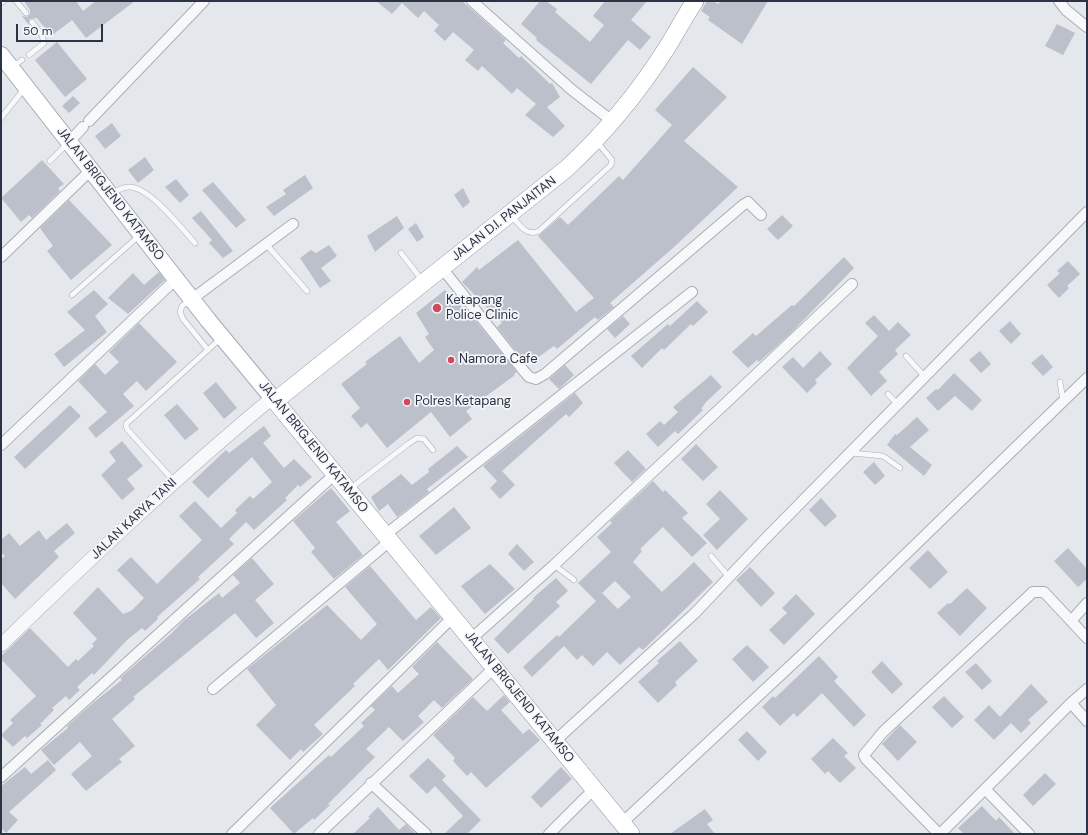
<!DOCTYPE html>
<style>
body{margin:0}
#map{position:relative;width:1088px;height:835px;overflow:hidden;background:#e4e7ec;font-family:"DM Sans",sans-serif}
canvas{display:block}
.frame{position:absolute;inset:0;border:2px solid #2b3445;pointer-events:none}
.scale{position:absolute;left:16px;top:24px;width:87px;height:18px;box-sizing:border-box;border:2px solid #2b3445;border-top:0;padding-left:5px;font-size:12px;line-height:14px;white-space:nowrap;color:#2b3445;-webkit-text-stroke:3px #f4f6f9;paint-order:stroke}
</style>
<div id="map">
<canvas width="1088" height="835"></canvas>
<div class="frame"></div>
<div class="scale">50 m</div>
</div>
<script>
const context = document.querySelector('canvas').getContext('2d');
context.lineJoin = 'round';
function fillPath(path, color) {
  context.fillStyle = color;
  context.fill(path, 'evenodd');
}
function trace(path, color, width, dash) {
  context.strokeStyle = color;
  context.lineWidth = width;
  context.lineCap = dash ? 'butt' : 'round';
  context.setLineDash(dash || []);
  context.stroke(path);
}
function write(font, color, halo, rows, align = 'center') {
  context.font = font + ' "DM Sans",sans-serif';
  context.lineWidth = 3.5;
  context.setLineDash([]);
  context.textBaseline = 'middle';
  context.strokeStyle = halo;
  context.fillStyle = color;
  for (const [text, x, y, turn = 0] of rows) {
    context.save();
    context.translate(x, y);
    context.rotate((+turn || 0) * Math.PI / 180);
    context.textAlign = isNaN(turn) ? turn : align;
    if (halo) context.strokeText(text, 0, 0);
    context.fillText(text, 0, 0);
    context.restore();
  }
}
fillPath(new Path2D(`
 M24 1H76L83 11 96 1H135L86 38 72 20 51 36 37 18 29 19V25L22 16 27 17 30 14V10Z
 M376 1H462L506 40 503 43 519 58 521 56 550 84 552 83 560 97 547 107 565 126 553 137 525 115 536 104 517 88 512 94 482 66 478 71 465 60 474 50 453 32 445 41 434 31 439 25 424 11 418 18 402 3 392 14Z
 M540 1H546L557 9 555 12 590 42 604 25 593 16 605 1H647L631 20 651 37 640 50 628 40 591 84 536 40 537 38 521 24Z
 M707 1H713L718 4 721 1H768L742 44 708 20 710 17 701 11Z
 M1057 24 1075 33 1063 55 1045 46Z
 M57 42 87 79 65 97 35 60Z
 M693 67 727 97 684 141 738 187 673 248 610 303 614 307 598 320 595 317 557 349 554 346 527 365 497 327 502 323 462 282 477 267 479 270 518 240 576 312 594 298 538 236 560 217 568 225 619 176 623 180 672 125 655 110Z
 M73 96 80 103 69 113 62 106Z
 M112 123 121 136 105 149 95 136Z
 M145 157 154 170 138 183 128 170Z
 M42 160 64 184 58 188 60 191 32 218 29 215 21 222 1 198Z
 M305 175 313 188 274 216 266 207 286 194 283 190Z
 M176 179 189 195 180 203 165 187Z
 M213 182 246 220 236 228 202 190Z
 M463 188 470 202 463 208 454 195Z
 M69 200 112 245 71 280 47 251 53 246 40 228Z
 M201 211 233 251 223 258 209 243 212 240 192 218Z
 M782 215 793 226 778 240 767 229Z
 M397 216 404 228 375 252 367 236Z
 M416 223 424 237 417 242 408 229Z
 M329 245 337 256 321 268 331 281 320 288 300 258 311 250 316 253Z
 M844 257 854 268 790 334 759 362 757 360 748 368 732 352 753 333 756 336 792 305 794 306Z
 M1068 261 1080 274 1067 286 1069 288 1059 298 1047 285 1060 273 1057 271Z
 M159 272 165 280 128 314 108 298 133 273 144 285Z
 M94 290 108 304 95 316 107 332 64 367 54 354 85 330 67 312Z
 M445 290 475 320 517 372 514 374 515 375 466 411 472 419 450 437 431 412 387 448 367 423 361 428 351 416 360 408 341 384 367 364 365 362 400 336 419 363 434 350 425 337 429 334 416 313Z
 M697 301 708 312 693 326 691 324 664 350 662 348 642 368 631 356 668 324 670 326Z
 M874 315 889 331 898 322 911 335 895 350 898 354 879 372 887 381 871 396 847 368 878 336 865 323Z
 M623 316 630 324 615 338 607 329Z
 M1010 321 1021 334 1011 344 999 331Z
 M139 323 177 362 146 391 137 381 123 394 134 406 96 438 88 428 107 412 78 381 95 364 105 375 119 362 109 352Z
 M820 351 832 364 815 380 817 383 807 393 782 367 793 357 803 368Z
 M980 351 991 364 981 373 969 360Z
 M1042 354 1053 367 1043 376 1031 363Z
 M565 365 574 375 559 389 549 379Z
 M954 373 982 400 972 411 955 396 938 411 926 398 936 389 938 390Z
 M711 375 722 387 706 402 701 409 703 410 678 434 675 431 658 447 646 434 660 421 664 425 678 412 673 407Z
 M216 382 237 408 224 419 203 393Z
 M575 393 583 403 569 417 566 414 502 471 515 485 500 499 490 488 497 481 483 466Z
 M177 404 199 429 185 440 164 415Z
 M70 405 81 416 25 469 14 457Z
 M917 417 929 430 910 447 932 465 924 476 887 445 895 434 897 435Z
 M264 426 271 436 263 443 284 468 294 459 312 477 300 487 298 485 285 498 287 500 254 530 246 522 229 539 234 544 198 577 200 579 157 617 158 619 145 631 142 628 128 639 94 675 92 673 77 687 80 690 69 700 66 696 52 708 54 710 40 724 42 725 27 738 25 736 13 747 1 735 13 723 10 720 36 696 1 659V656L30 628 68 667 76 659 78 661 94 646 92 644 97 639 73 613 98 587 123 614 131 611 144 598 117 570 131 557 157 584 202 540 179 516 195 501 221 528 237 513 235 510 250 496 253 499 272 482 252 457 208 498 192 482 226 450 229 453Z
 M122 441 143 466 127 479 135 489 122 500 101 475 116 461 109 452Z
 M696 444 718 467 703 481 681 459Z
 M457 446 468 457 427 489 429 492 397 517 388 504 379 511 371 497 401 474 412 485 429 472 428 469Z
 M628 450 646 469 632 482 614 463Z
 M874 462 885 476 875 485 863 472Z
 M653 481 663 492 665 490 688 513 682 518 707 543 692 557 663 527 640 549 642 551 633 562 662 592 694 562 713 582 643 650 639 647 620 665 607 652 593 666 582 655 577 660 564 646 532 677 523 667 557 635 559 637 596 601 578 583 611 552 597 537 612 523 610 521ZM615 581 631 597 618 609 602 593Z
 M331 488 350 511 336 522 363 555 334 579 311 552 315 548 293 521Z
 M720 490 748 519 717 550 703 535 720 519 706 504Z
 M821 498 837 516 825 527 809 510Z
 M454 507 471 528 436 555 419 536Z
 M67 523 75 533 54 551 59 557 15 599 1 583V559L5 556 1 552V540L9 533 20 546 39 530 46 540Z
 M517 544 534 562 524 571 508 554Z
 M1068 548 1087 569V579L1078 587 1054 561Z
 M928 550 948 572 930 589 909 568Z
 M252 558 274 584 255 600 274 623 256 638 235 613 133 697 135 699 112 719 135 746 119 759 122 762 86 791 71 774 92 756 80 742 54 765 41 750 68 728 67 726 94 702 122 680 120 678 172 633 183 621 219 593 222 598 240 583 233 575Z
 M490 564 515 589 485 614 461 586Z
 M370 566 416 620 431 607 441 618 388 670 379 659 353 684 355 686 314 725 323 734 303 752 301 749 290 760 256 725 276 705 247 669 327 605 361 640 377 624 345 587Z
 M750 567 775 593 761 607 736 580Z
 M556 578 568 591 556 602 560 606 508 654 494 639 534 599 533 598Z
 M967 588 987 608 960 636 937 613 948 603 950 604Z
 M796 594 815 614 784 645 769 630 787 613 782 608Z
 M680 641 698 661 675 682 677 685 658 703 638 682 659 663 657 661Z
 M437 642 473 679 442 708 434 700 418 716 424 722 403 741 389 727 366 749 375 757 328 804 330 805 314 820 313 818 294 834 270 808 329 755 331 757 364 726 361 723 375 710 371 706 392 686 398 693 419 674 412 667Z
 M747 645 769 667 753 682 732 659Z
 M819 656 838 677 834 681 866 715 854 727 822 693 797 717 794 713 780 726 762 707 773 696 775 698Z
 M882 661 903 684 892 694 871 672Z
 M976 663 992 681 982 690 965 672Z
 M1031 684 1048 702 1028 720 1031 723 1021 733 1011 723 994 740 974 720 989 705 1000 717Z
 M504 695 510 702 501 710 523 734 529 729 540 740 486 788 471 772 467 776 453 761 455 758 433 735 473 697 487 711Z
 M944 696 964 717 952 728 932 707Z
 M900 725 917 742 898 761 882 744Z
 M747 731 767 752 758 761 738 740Z
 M833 738 848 753 844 756 856 768 840 783 828 771 825 774 811 759Z
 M428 758 446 776 442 780 481 820 467 834H444L463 816 435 786 427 794 409 776Z
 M48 760 56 770 9 812 18 820 6 833 1 828V786L25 767 31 774Z
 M561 767 572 779 541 808 531 797Z
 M1045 773 1056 784 1033 806 1023 795Z
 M982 806 996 821 999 817 1015 834H964L958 828Z
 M378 807 399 830 406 824 416 834H353L370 818 368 817Z
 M705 809 713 820 707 824 715 834H670Z`), '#bbc0ca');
const service = new Path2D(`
 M16 1 26 13
 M1 3 4 1
 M29 55 44 43 42 35 32 22
 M13 66 22 60
 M1 118 24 89
 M50 161 68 143
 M111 193C117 191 123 187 129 187 150 187 181 228 195 243
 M511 215C519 224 526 237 539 231L611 165 612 160 597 142
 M266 244 307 291
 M401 253 422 280
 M72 295 140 235
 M189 301 182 306 180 312 183 319 208 350
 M906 356 925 377
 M1060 382 1063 401
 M888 394 898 405
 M852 453 883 456 900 468
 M174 481 127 429 126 424 220 339
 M351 488 408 444 417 438 424 439 433 450
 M711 556 729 577
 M554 565 574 580`);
const minor = new Path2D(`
 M472 1 572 90 612 121
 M1059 1 1066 10 1087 27
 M89 121 204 1
 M69 142 83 127
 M1 257 91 170
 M442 268 523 370 529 377 536 379 545 374 743 205 748 202 761 215
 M192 299 293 224
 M1 445 176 279
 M385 535 692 292
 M1071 621 1087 603
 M471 639 554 565 852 284
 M213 689 390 541
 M1071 703 1087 689
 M555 741 695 613 766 538 1087 212
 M1 777 335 474
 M371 783 426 834
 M985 789 1029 834
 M622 823 802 655 1087 378
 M232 834 453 617
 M319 834 494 668
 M549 834 594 789
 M939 834 866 759 864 755 883 732 1033 592H1044L1087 638
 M940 834 1071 703 1087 721`);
const tertiary = new Path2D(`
 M1 645C89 560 178 476 272 398`);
const primary = new Path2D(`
 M1 55 208 320 275 401`);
const trunk = new Path2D(`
 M631 834 275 401 566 169C604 134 638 93 666 49 676 33 685 16 695 1`);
trace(service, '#a9aeb7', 6);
trace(minor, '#a9aeb7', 12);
trace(tertiary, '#a9aeb7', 14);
trace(primary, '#a3abb8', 18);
trace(trunk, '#8b94a3', 18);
trace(service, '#f7f8fa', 5);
trace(minor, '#f7f8fa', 10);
trace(tertiary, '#f7f8fa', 13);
trace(primary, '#fff', 16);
trace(trunk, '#fff', 17);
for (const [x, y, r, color] of [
 [437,308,5,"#d1495b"],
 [451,360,4,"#d1495b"],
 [407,402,4,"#d1495b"]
]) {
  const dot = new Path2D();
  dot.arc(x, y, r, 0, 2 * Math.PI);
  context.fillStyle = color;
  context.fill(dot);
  trace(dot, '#f4f6f9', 1.5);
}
write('13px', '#2b3445', '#f4f6f9', [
 ["JALAN BRIGJEND KATAMSO",110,194,52],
 ["JALAN D.I. PANJAITAN",504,219,-38],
 ["JALAN BRIGJEND KATAMSO",313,447,51],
 ["JALAN KARYA TANI",134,519,-43],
 ["JALAN BRIGJEND KATAMSO",519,697,51]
]);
write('13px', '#2b3445', '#f4f6f9', [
 ["Ketapang",446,301],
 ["Police Clinic",446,316],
 ["Namora Cafe",459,360],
 ["Polres Ketapang",415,402]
], 'left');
</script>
